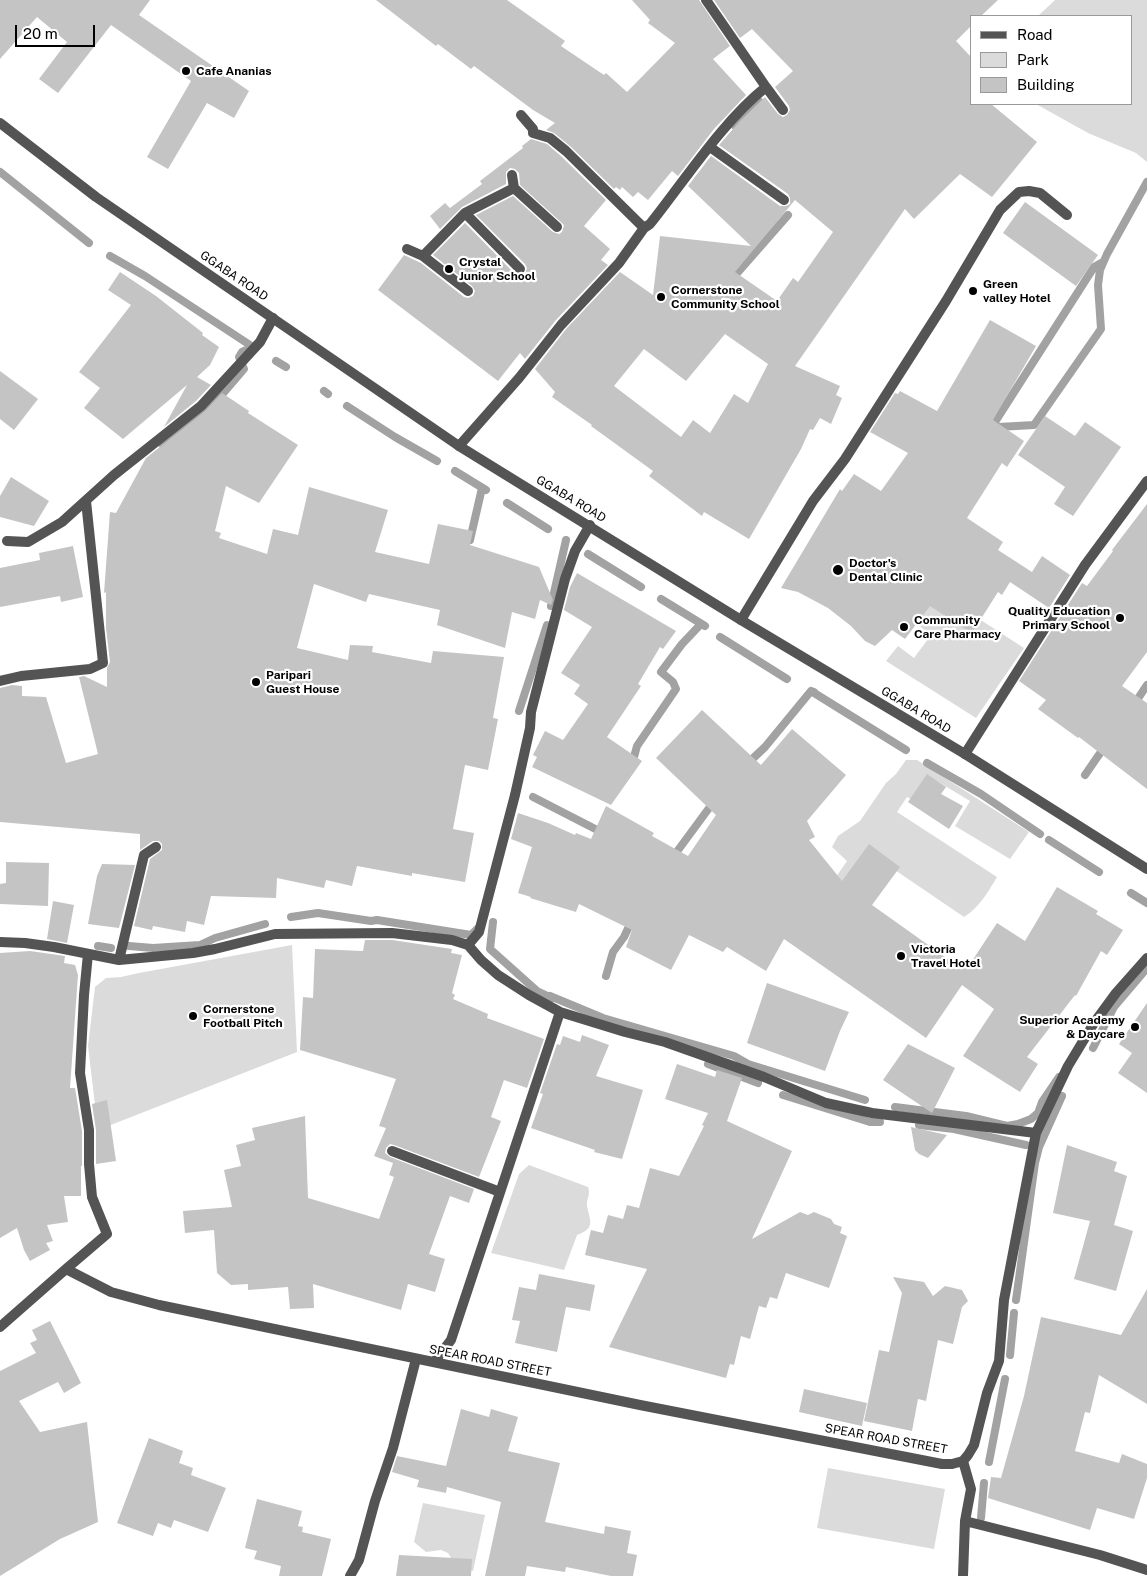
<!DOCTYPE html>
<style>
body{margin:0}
#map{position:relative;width:1147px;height:1576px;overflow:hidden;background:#fff;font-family:"Public Sans",sans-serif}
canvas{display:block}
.legend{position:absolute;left:970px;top:15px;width:162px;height:90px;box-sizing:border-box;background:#fff;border:1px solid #999;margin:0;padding:6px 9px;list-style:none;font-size:15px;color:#000}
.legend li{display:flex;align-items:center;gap:10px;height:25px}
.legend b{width:25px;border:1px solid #999}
.scale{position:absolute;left:15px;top:25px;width:80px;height:22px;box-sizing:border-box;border:2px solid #000;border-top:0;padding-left:6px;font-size:15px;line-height:18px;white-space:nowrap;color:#000;-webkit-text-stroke:4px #fff;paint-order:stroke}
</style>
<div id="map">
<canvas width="1147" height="1576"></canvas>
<ul class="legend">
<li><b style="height:6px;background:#545454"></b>Road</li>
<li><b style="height:14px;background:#dbdbdb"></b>Park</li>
<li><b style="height:14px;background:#c4c4c4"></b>Building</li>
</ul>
<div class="scale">20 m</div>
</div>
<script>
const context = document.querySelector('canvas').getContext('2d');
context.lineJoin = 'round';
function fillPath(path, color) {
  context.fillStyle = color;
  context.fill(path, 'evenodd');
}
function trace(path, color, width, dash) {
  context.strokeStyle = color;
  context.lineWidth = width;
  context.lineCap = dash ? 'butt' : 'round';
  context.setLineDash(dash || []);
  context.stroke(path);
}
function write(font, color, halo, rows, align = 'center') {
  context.font = font + ' "Public Sans",sans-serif';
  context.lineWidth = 4.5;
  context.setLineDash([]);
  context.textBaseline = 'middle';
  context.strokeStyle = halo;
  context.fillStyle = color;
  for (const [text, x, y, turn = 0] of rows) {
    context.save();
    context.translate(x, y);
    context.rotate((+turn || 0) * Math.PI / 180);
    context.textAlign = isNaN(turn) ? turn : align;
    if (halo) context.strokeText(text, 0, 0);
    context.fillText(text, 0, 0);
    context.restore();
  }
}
fillPath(new Path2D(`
 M1055 0H1147V162L1136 153 1088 133 1036 104H1131V16H1038Z
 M914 577 1024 648 976 718 886 661 898 646 914 658 931 635 912 620Z
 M906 760H917L1029 832 1010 859 955 826 970 801 927 775 911 799 907 797 897 812 997 877C988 892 979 908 964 917L867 851 842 884 836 877 847 861 832 847 838 836 860 821 886 783 896 774Z
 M292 945 297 1052 98 1130 88 1046 95 987 106 978 121 977 139 973Z
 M529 1165 588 1187C591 1195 586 1199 587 1206 590 1221 596 1228 577 1235L564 1270 491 1253 519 1174Z
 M828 1468 945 1489 934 1549 817 1528Z
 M423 1503 485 1515 473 1571 464 1569 455 1564 448 1553 441 1550 426 1552 414 1542Z`), '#dbdbdb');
trace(new Path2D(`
 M735 126 757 99 766 108
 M0 172 89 243
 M110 256 145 276 253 347
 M731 280 788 215
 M276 361 286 367
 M324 391 328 394
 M347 406 395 437 437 461
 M993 425 1094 267 1103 262
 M995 429 998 427 1034 425 1101 329 1098 285 1100 270 1107 254 1147 182
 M162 444 214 404 244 369 239 357 242 352 253 347
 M455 471 486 490
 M507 503 548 529
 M470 540 482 488
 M588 554 641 587
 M661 599 705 626
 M551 606 566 540
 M720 637 787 679
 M814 692 811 691 906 750
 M1133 706 1147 685
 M519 711 547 625
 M927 763 981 794 1040 834
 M632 764 637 746 676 689 673 682 661 672 682 644 701 624
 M747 764 765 747 811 691
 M1085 775 1105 746
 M533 797 605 834
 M1049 840 1099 872
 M673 857 715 800
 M1131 893 1147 903
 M291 917 318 913 371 921 377 920 471 935 477 929
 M493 922 490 949 537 991 552 998
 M98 946 111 948
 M129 946 153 948 200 945 215 938 265 924
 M606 976 613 952 624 937 632 920
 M550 996 603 1018 734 1056 748 1064 865 1100
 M1093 1048 1114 1007 1147 968
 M708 1064 758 1083
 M783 1095 870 1122H880
 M895 1107 966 1116 1007 1126 1018 1124 1031 1119 1038 1113 1042 1102 1059 1077
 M919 1125 954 1129 1026 1145
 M1016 1300 1035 1163 1039 1147 1062 1096
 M1010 1355 1014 1313
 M989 1462 1005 1379
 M981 1518 984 1483`), '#a2a2a2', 8);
fillPath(new Path2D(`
 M0 0H150L139 15 249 91 234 118 207 103 168 169 147 157 191 81 111 25 58 93 39 79 67 42 37 17 0 59Z
 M376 0H507L565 41 561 46 604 75 606 73 627 92 675 43 648 23 650 20 632 0H699L730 46 713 59 746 95 714 129 678 176 672 171 648 200 638 192 633 197 622 187 620 190 616 187 614 189 570 146 554 133 546 130 555 123 533 110 474 66 471 69 438 44 436 46Z
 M714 0H998L981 16H971V26L956 41 971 57V104H991L1037 142 992 197 960 174 914 219 905 209 795 366 840 386 836 395 842 398 831 424 820 418 813 430 810 429 801 449 749 539 704 512 702 516 649 476 653 471 591 426 592 425 552 397 555 392 535 369 566 329 620 272 653 295 660 236 751 246 688 186 711 156 780 206H786L790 204V198L788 194 719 145 740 121 765 97 778 114 783 117 787 115 790 110 789 106 775 87 793 71 752 29 740 38ZM795 200 833 232 798 282 793 278 777 301 735 272ZM725 334 768 364 748 403 734 394 710 433 693 420 681 437 614 386 644 349 686 381Z
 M531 139 547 144 561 156 606 200 584 226 610 249 601 260 608 265 556 320 525 359 520 353 498 381 378 290 404 255 421 263 464 297 468 298 473 296 475 291 472 286 433 255 465 223 515 274 521 276 525 274 527 268 525 264 476 215 513 196 553 232 559 234 562 232 564 225 520 185 519 173 515 169 510 168 506 172V184L462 207 440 229 430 216 445 203 450 208 482 184 480 181 523 148 522 146Z
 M1025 202 1098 255 1076 286 1003 233Z
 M120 272 156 296 203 333 202 335 219 347 210 365 197 377 211 385 196 401 164 427 187 385 123 439 84 408 100 388 79 372 131 305 108 290Z
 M990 320 1036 346 993 420 1024 441 1007 467 1002 463 967 518 1003 542 998 550 1032 572 1042 556 1070 575 1049 608 1010 582 1002 595 998 592 972 633 930 606 905 639 892 630 875 646 865 641 851 626 828 608 798 592 781 588 840 489 842 491 854 474 881 491 908 453 870 432 895 393 898 394 900 391 937 411Z
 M0 371 38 399 14 430 0 419Z
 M222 393 249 411 248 413 298 445 259 503 226 486 215 531 221 533 219 538 267 554 273 529 298 535 309 487 388 510 375 552 429 564 438 524 473 531 470 545 539 567 553 600 551 605 540 600 535 619 512 612 505 648 437 625 440 610 369 594 366 602 314 584 297 648 348 660 350 645 373 646 372 652 431 663 433 651 504 657 493 718 498 719 488 770 465 765 453 829 474 833 465 882 412 873V876L357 866 352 886 326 880 324 888 277 878 276 898 211 896 204 925 187 921 185 932 153 926 152 930 134 926 150 859 162 850V844L159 841H153L140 850V834L0 822V688L12 685 22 686V696L46 697 66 763 98 754 79 677 84 676 107 687V668L110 662 106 628V592L104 593 110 512 116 513 146 458 205 411Z
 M1045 416 1075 436 1085 422 1121 447 1073 516 1054 504 1065 487 1018 455Z
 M11 477 49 501 34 526 0 517V496Z
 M1147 504V652L1122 686 1147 703V789L1079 737 1078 738 1038 709 1046 700 1019 681 1082 583 1087 586 1113 551 1112 550Z
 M73 546 83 597 61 602 60 596 0 607V568L40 560 39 553Z
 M577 573 676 631 663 649 660 647 638 684 641 686 607 737 642 761 611 805 532 767 537 757 533 755 545 731 563 740 588 704 574 694 580 685 561 673 592 627 564 610 570 587Z
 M702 710 761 765 792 729 846 775 807 821 815 837 809 840 842 881 869 844 900 867 872 905 962 969 967 963 970 964 997 923 1025 941 1057 887 1098 911 1096 914 1123 930 1107 955 1101 951 1076 996 1075 995 1027 1057 1038 1064 1020 1092 963 1056 994 1009 962 985 926 1038 784 939 766 971 727 947 723 952 689 935 671 970 626 947 632 930 579 904 576 912 530 898 531 897 518 893 532 847 511 839 518 813 548 823 575 835 576 833 591 839 606 806 654 833 652 836 688 856 716 815 656 758Z
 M927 774 946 787 941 794 963 806 949 829 908 802Z
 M6 862 49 863 48 906 0 904V884L6 883Z
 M102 864 135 865 119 928 88 924 97 876Z
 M53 901 74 905 67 943 47 939Z
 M365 940H392L452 949 451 953 462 955 452 993 455 995 453 999 488 1014 487 1018 544 1039 527 1088 504 1080 491 1117 501 1121 479 1177 394 1145 390 1144 386 1148 385 1153 390 1157 474 1189 469 1203 450 1196 429 1254 445 1259 435 1292 408 1284 401 1310 313 1284 314 1308 290 1309 288 1287 248 1290V1284L231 1285 217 1273 214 1230 185 1233 183 1211 232 1207 224 1170 241 1166 236 1145 255 1140 252 1128 305 1116 308 1198 379 1219 394 1177 389 1175 393 1163 374 1156 386 1128 379 1126 396 1079 300 1050 303 997 313 998 315 949 363 951Z
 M30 951 65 956 64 963 75 965 78 975 70 1088H75L82 1131V1166H81V1196H64L68 1222 47 1225 53 1241 46 1243 50 1250 30 1261 24 1250 17 1228 0 1238V953Z
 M767 983 849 1012 840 1031 825 1071 747 1043Z
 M1147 1003V1093L1118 1073 1132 1053 1119 1044Z
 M582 1035 609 1045 596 1076 643 1090 622 1159 594 1152 595 1150 531 1128 543 1094 540 1093 557 1044 560 1045 563 1036 580 1042Z
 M908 1044 955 1068 932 1113 883 1080Z
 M677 1064 715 1077 717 1070 742 1078 727 1121 792 1151 752 1239 800 1212 808 1215 814 1212 831 1219 834 1224 842 1227 840 1233 847 1236 829 1288 786 1273 777 1299 770 1297 766 1308 759 1306 750 1339 741 1336 734 1365 730 1364 726 1378 609 1347 647 1269 585 1255 591 1230 603 1233 608 1215 623 1219 627 1205 639 1208 650 1168 679 1176 704 1126 702 1125 708 1113 665 1099Z
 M107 1100 116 1161 96 1164V1130L92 1104Z
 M911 1127 947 1135 928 1158 919 1154 915 1150Z
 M1067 1145 1117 1162 1114 1171 1127 1176 1114 1225 1133 1231 1116 1291 1074 1279 1090 1221 1053 1213Z
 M539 1274 595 1285 590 1311 566 1307 557 1352 515 1343 520 1321 512 1320 519 1287 536 1290Z
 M893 1277 924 1282 933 1296 945 1286 962 1290 968 1301 962 1307 953 1344 938 1340 926 1401 918 1399 912 1431 864 1421 879 1350 889 1352 902 1293Z
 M1147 1289V1404L1099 1375 1090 1413 1085 1412 1075 1451 1119 1463 1122 1454 1147 1464V1478L1134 1519 1097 1508 1090 1530 988 1498 991 1477 1001 1478 1024 1396 1041 1317 1121 1335Z
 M50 1321 81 1383 64 1393 58 1382 19 1401 40 1432 87 1422 98 1522 60 1539 0 1576V1371L36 1353 30 1343 37 1340 32 1330Z
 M804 1389 867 1403 862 1426 799 1412Z
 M461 1409 489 1417 491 1409 518 1417 508 1451 560 1463 545 1522 604 1534 605 1526 631 1531 627 1553 637 1555 633 1576H611L566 1567 565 1572 527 1566 525 1576H485L501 1502 447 1487 446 1493 417 1487 419 1480 392 1472 397 1456 446 1466Z
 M149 1438 183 1451 179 1463 193 1468 191 1475 226 1488 208 1532 174 1520 171 1528 158 1523 153 1536 117 1523Z
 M257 1499 302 1511 298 1526 303 1527 302 1532 331 1539 322 1576H279L281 1566 254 1559 257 1551 245 1548Z
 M399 1555 472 1559 471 1576H396Z`), '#c4c4c4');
trace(new Path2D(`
 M512 175 514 188 557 227
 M465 213 520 269
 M407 249 423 256 468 291
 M423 256 465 213 514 188`), '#545454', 10);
trace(new Path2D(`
 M766 87 783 110
 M521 115 533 129V133L550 138 566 151 644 228
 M710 147 784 200
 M459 446 519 378 561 325 619 263 644 228 650 224C685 180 723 121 766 87L706 0
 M7 541 28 542 62 522 114 475 201 406 260 342 273 318
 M741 620 813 501 845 459 946 301 1000 210 1019 192 1029 191 1040 193 1067 215
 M0 681 21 676 90 669 103 663 86 501
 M965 754 1085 565 1147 481
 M0 942 25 943 54 947 119 960 193 953 215 949 275 934 392 933 452 940 468 945 481 960 498 975 529 995 560 1012 625 1032 665 1042 764 1077 826 1103 872 1113 1036 1133
 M468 945 479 932 515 795 530 728 531 712 565 579 575 551 590 525
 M119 960 144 855 156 847
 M392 1151 500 1192
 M66 1269 111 1292 159 1305 640 1405 942 1464H952L963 1461 968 1455 974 1445 987 1393 999 1361 1004 1300 1036 1133 1068 1066 1094 1023 1116 993 1147 958
 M0 1327 66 1269 107 1234 92 1197 89 1164V1130L80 1073 84 995 88 954
 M435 1361 451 1340 560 1012
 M965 1521 1100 1555 1147 1570
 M350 1576 359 1560 375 1501 393 1448 416 1359
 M963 1576 965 1521 971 1489 963 1461`), '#545454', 10);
trace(new Path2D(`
 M0 123 96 197 459 446 741 620 965 754 1147 869`), '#545454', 10);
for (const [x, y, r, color] of [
 [186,71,5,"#000"],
 [449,269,5,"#000"],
 [973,291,5,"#000"],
 [661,297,5,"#000"],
 [838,570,6,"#000"],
 [1120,618,5,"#000"],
 [904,627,5,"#000"],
 [256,682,5,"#000"],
 [901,956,5,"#000"],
 [193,1016,5,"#000"],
 [1135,1027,5,"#000"]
]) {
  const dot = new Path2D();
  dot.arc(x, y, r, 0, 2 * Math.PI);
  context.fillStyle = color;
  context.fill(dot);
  trace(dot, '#fff', 2);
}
write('bold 12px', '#000', '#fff', [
 ["Cafe Ananias",196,71],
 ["Crystal",459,262],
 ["Junior School",459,276],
 ["Green",983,284],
 ["valley Hotel",983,298],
 ["Cornerstone",671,290],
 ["Community School",671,304],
 ["Doctor's",849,563],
 ["Dental Clinic",849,577],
 ["Quality Education",1110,611,"right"],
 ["Primary School",1110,625,"right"],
 ["Community",914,620],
 ["Care Pharmacy",914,634],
 ["Paripari",266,675],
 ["Guest House",266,689],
 ["Victoria",911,949],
 ["Travel Hotel",911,963],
 ["Cornerstone",203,1009],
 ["Football Pitch",203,1023],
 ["Superior Academy",1125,1020,"right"],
 ["& Daycare",1125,1034,"right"]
], 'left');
write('12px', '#000', '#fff', [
 ["GGABA ROAD",234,276,34],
 ["GGABA ROAD",571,499,31],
 ["GGABA ROAD",916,710,31],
 ["SPEAR ROAD STREET",490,1361,11],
 ["SPEAR ROAD STREET",886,1439,10]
]);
</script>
